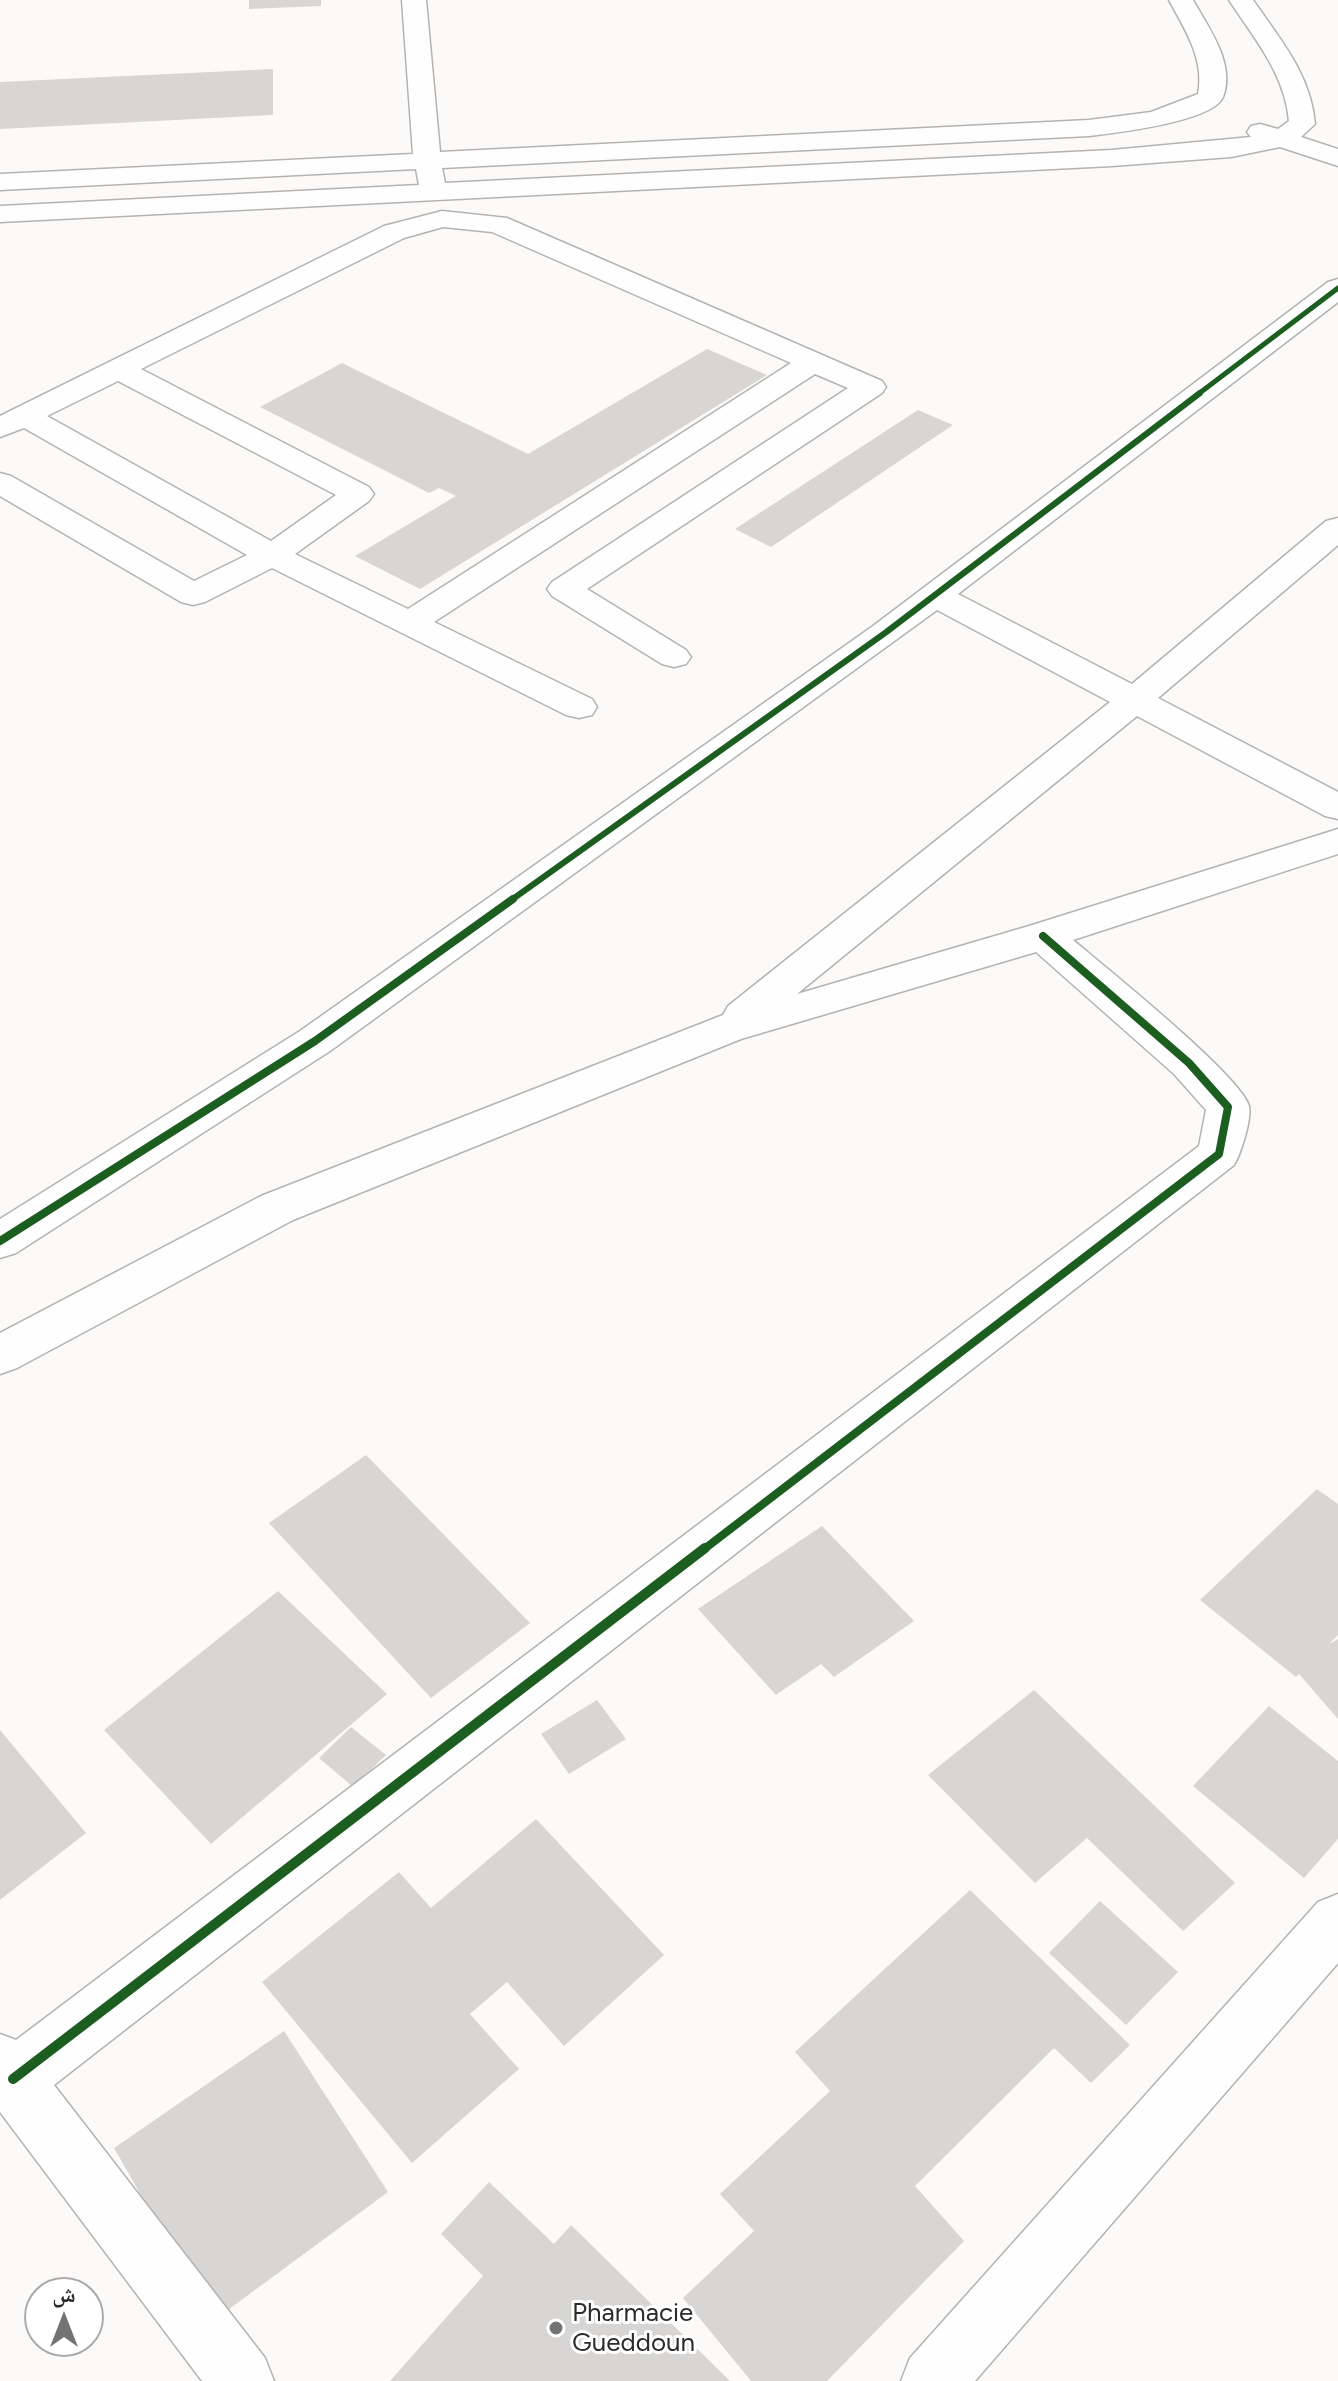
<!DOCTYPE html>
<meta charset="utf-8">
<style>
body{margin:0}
#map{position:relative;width:1338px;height:2381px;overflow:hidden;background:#fcfaf8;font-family:Figtree,"Noto Naskh Arabic",sans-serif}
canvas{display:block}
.north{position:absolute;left:24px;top:2277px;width:80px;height:80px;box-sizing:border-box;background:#fff;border:2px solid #abaaaa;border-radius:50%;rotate:0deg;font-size:22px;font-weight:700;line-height:32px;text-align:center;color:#2c2b2a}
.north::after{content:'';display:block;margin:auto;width:28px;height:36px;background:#757372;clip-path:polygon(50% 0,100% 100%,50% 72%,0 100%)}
</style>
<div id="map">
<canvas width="1338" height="2381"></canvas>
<div class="north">ش</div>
</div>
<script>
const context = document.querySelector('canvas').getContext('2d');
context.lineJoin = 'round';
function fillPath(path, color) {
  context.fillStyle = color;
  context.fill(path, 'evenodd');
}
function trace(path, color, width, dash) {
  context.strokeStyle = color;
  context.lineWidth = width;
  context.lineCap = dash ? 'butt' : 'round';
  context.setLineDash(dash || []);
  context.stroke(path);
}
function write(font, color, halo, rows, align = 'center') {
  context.font = font + ' Figtree,sans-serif';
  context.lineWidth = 6;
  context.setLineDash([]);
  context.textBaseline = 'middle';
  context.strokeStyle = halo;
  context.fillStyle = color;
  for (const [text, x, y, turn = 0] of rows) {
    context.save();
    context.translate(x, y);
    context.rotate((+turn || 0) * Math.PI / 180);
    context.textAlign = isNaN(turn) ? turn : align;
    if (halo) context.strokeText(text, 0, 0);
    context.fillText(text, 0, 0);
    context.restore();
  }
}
fillPath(new Path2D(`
 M249 0H321V6L249 9Z
 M273 69V115L0 129V82Z
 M707 349 767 375 420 589 355 556 456 496 439 488 429 493 260 407 342 363 528 454Z
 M918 410 953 425 771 547 735 529Z
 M366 1455 530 1623 431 1698 269 1523Z
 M1317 1489 1338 1504V1635L1329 1644 1338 1639V1719L1299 1674 1296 1677 1200 1600Z
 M822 1526 914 1621 834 1677 821 1664 776 1695 698 1609Z
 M278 1591 387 1694 211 1844 104 1730Z
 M1034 1690 1235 1883 1183 1931 1087 1838 1035 1883 928 1775Z
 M597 1700 626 1739 569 1774 541 1734Z
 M1269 1706 1338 1761V1839L1304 1878 1193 1786Z
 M351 1727 386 1755 353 1787 319 1758Z
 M0 1730 86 1833 0 1900Z
 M536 1819 664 1955 564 2046 507 1982 470 2014 519 2069 412 2163 262 1982 399 1872 431 1908Z
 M970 1890 1130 2045 1091 2083 1054 2048 915 2186 964 2241 827 2381H751L683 2298 754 2231 720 2194 830 2091 795 2052Z
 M1100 1901 1178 1972 1126 2025 1049 1953Z
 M284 2031 388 2192 213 2321 114 2148Z
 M489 2182 554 2244 571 2225 730 2381H390L483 2276 441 2234Z`), '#d8d6d5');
const minor = new Path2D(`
 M402 0H426L440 152 1089 120 1151 112 1198 94C1205 59 1185 30 1169 0H1193C1208 27 1236 64 1223 97 1213 122 1114 133 1089 136L442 168 445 183 1112 150 1251 137 1247 132 1251 126 1260 124 1278 129 1289 121C1285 74 1254 38 1229 0H1253C1280 39 1311 75 1315 124L1301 137 1338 149V166L1280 147 1231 157 1112 166 0 222V206L419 185 416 169 0 190V174L413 154Z
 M442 211 507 218 882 381 886 387 882 393 587 589 686 650 691 657 686 664 674 667 662 664 552 596 547 589 552 582 848 388 815 374 434 622 592 699 597 707 592 715 579 718 566 715 272 568 205 602 193 605 181 602 0 496V473L11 476 194 581 247 555 24 428 0 437V416L384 226ZM443 227 492 232 791 363 408 609 295 554 369 501 374 494 369 487 141 369 404 238ZM118 381 336 495 271 541 47 416Z
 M1338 279V302L958 594 1132 684 1326 521 1338 518V545L1158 698 1338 792V819L1325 816 1137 716 797 994 1029 926 1338 829V854L1073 940C1104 966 1241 1076 1249 1106 1252 1118 1241 1154 1234 1165L54 2085 265 2358 274 2381H202L0 2112V2034L16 2040 1199 1146 1206 1110 1174 1074 1036 952 741 1039 293 1220 17 1368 0 1374V1333L261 1196 723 1015 728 1006 1110 702 937 610 330 1051 16 1253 0 1258V1219L300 1031 873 626 1328 282Z
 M1338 1894V1963L975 2381H901L910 2358 1318 1902Z`);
trace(minor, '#b4b3b2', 3);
fillPath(minor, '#fffefe');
trace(new Path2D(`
 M1197 395 1338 288`), '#1b5e20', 5);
trace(new Path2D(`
 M510 901 885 633 1200 393`), '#1b5e20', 6);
trace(new Path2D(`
 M0 1241 315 1041 513 899
 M703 1550 1219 1154 1228 1107 1189 1063 1043 936`), '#1b5e20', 8);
trace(new Path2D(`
 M13 2079 705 1548`), '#1b5e20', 10);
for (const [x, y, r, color] of [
 [556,2328,8,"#757372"]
]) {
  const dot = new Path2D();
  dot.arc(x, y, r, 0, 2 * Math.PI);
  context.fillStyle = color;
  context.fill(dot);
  trace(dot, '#fff', 3);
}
write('26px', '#2c2b2a', '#fff', [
 ["Pharmacie",572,2313],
 ["Gueddoun",572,2343]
], 'left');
</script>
